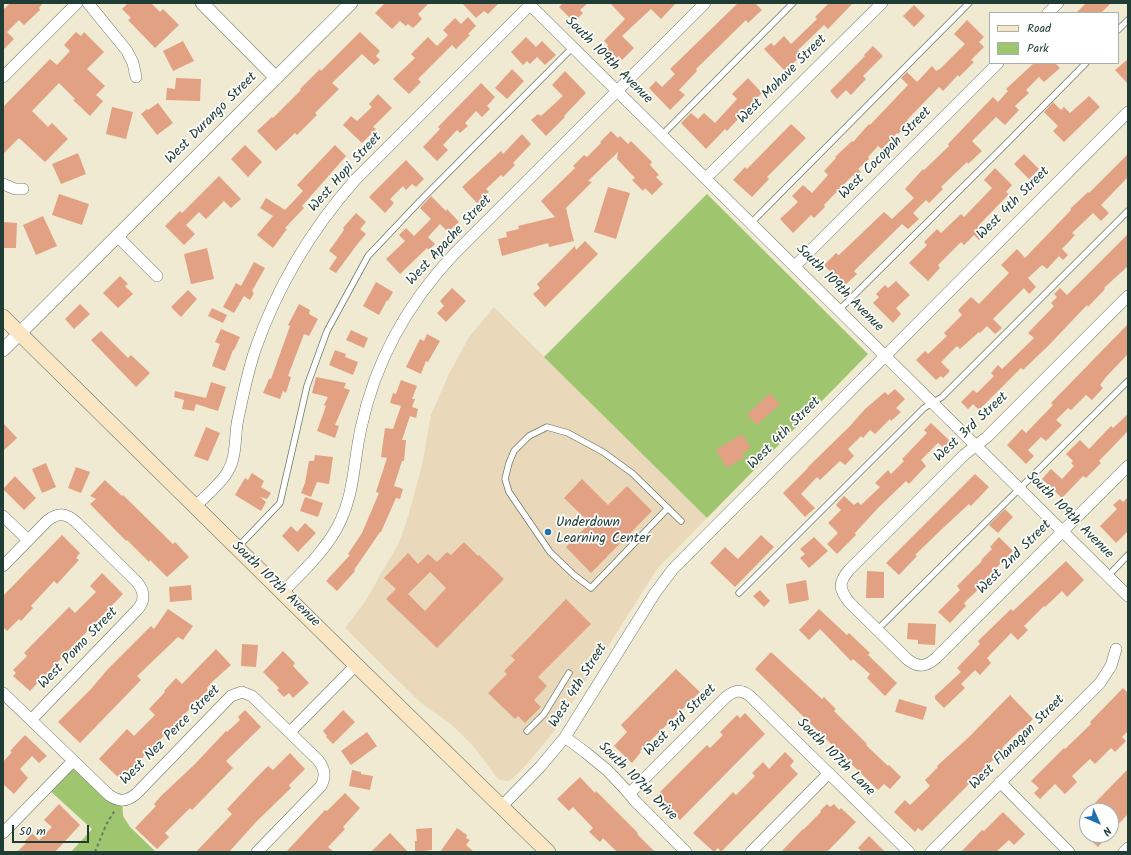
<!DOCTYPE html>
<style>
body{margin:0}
#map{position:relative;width:1131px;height:855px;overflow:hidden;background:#efead1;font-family:Kalam,sans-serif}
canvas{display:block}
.frame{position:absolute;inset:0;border:4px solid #1f3d34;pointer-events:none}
.legend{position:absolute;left:989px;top:12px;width:130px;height:52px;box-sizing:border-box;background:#fff;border:1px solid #a5b1ae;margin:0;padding:5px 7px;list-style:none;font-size:12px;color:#1f3d34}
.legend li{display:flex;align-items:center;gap:8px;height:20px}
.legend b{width:20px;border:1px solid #a5b1ae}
.north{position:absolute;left:1079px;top:803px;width:40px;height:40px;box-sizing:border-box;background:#fff;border:1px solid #a5b1ae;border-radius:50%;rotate:135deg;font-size:11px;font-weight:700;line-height:16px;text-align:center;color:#1f3d34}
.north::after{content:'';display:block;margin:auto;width:14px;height:18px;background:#1f6fb2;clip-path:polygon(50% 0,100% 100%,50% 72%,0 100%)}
.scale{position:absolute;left:12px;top:825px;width:77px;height:18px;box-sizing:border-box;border:2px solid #1f3d34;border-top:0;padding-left:5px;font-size:12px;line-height:14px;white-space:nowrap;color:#1f3d34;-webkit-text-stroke:3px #fff;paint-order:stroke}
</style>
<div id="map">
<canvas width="1131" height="855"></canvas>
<div class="frame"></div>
<ul class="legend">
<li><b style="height:5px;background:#fbe6c4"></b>Road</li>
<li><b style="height:11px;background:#a0c56f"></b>Park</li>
</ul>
<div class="north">N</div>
<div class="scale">50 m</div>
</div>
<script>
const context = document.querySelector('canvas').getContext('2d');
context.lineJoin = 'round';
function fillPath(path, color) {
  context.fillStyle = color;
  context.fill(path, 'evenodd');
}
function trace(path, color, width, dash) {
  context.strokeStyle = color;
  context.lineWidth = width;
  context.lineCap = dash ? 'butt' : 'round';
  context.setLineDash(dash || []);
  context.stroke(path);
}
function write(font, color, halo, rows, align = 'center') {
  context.font = font + ' Kalam,sans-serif';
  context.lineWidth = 3.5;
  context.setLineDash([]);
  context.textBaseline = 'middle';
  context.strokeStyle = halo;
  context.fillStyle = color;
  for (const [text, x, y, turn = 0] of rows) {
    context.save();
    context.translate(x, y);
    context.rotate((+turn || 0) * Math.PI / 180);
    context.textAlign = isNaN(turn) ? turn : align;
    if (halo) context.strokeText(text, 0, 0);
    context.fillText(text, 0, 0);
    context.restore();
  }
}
fillPath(new Path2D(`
 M494 307 707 518 657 569 553 733 525 766 512 779 507 781 500 780 497 778 475 748 451 724 421 703 345 628 367 599 380 575 398 545 408 517 422 465 431 415 448 376 469 337Z`), '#e9d9ba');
fillPath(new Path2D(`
 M707 194 868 354 707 518 544 357Z
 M73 761 122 801 123 816 130 827 156 852H71L92 829 47 788Z`), '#a0c56f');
fillPath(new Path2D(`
 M10 3H43L39 8 40 10 24 25 19 20 7 32 14 39 3 50V10Z
 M128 3H151L160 12 163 9 179 25 155 48 128 20 131 18 122 9Z
 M385 3H429L418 14 422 19 413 28 408 24 406 26 400 21 392 29 375 13Z
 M462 3H499L488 14 484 11 476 18Z
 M563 3H588L580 10 583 13 574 22 559 7Z
 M610 3H676L661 19 651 9 622 36 634 48 622 60 619 56 615 59 604 49 608 45 604 41 625 19Z
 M738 3H755L762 10 748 23 746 20 696 69 697 71 679 90 685 95 670 110 649 88 656 81 662 87 675 74 670 69Z
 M829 3H853L828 29 824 25 798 50 802 55 785 71 764 49 771 43 774 46 784 36 791 44 817 19 815 17Z
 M1086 3H1111L1101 13H1076Z
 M914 5 925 16 914 27 903 16Z
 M468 17 476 26 468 34 470 35 456 49 452 45 418 79 421 82 409 94 393 79 415 58 411 54 428 37 437 46 448 35 443 30 455 18 461 24Z
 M967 20 984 37 979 42 984 47 971 60 974 62 959 77 958 75 943 91 939 87 907 120 909 122 898 134 897 133 882 149 878 146 868 157 869 159 858 169 861 172 855 178 853 175 824 205 825 207 814 218 811 215 793 233 780 219 798 202 792 196 803 185 812 193 828 175 824 171 836 158 835 157 852 141 853 142 869 124 870 125 908 85 901 78 907 72 917 82 932 66 936 71 941 68 965 44 954 34Z
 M76 32 81 36 84 32 104 52 87 69 105 86 96 95 103 101 90 116 73 100 75 99 59 83 32 111 48 127 52 123 68 139 45 162 19 138 3 154V107L50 59 57 65 70 51 64 45Z
 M360 32 380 51 376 56 380 60 374 65 362 54 332 83 339 89 315 113 317 115 297 135 295 133 276 151 257 131 272 117 273 118 301 90 300 89 320 69 321 71Z
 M526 37 536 47 542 41 556 55 545 65 537 57 530 64 527 61 523 65 511 52Z
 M183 41 194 61 173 71 163 51Z
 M873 46 883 56 863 76 866 79 851 95 846 90 837 99 830 91 865 56 864 55Z
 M1128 59V84L1115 70Z
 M1034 63H1055L1060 68 1044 82 1039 77 1026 90 1029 93 1015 106 1019 110 1005 125 996 117 972 141 982 151 968 164 967 162 941 187 943 189 929 203 926 200 913 213 919 219 908 229 902 224 854 271 857 274 844 286 824 265 836 253 839 255 884 212 892 219 914 198 905 189 923 169 924 170 949 146 948 144 993 97 998 102 1008 91 1006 89Z
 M512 69 524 81 507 99 495 88Z
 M565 71 586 93 564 116 565 117 546 136 531 120 538 114 541 116 563 96 552 85Z
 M176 78 201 79 200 101 166 100 167 88 175 89Z
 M748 78 762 93 738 117 739 118 727 131 725 129 706 149 681 123 691 113 698 119 704 113 715 123 737 99 732 94Z
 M481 83 495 97 487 106 490 109 482 117 476 111 465 123 468 126 460 133 457 130 443 145 448 150 437 161 423 147 440 129 438 127Z
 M378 94 392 108 373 127 376 129 362 143 343 125 351 116 357 121 372 107 369 104Z
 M1089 96 1100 107 1064 142 1053 131 1058 126 1044 112 1053 102 1061 110 1064 107 1070 113Z
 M158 103 173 123 157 135 141 114 147 109 148 110Z
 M112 107 133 112 126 139 106 134Z
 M791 124 806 138 767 177 769 179 752 197 733 180 745 167 747 169Z
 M611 131 618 138 620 136 628 144 631 141 652 162 650 165 659 175 656 177 663 184 652 195 645 188 643 191 632 180 635 178 617 159 618 152 588 181 592 182 566 208 570 225H569L570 226 574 241 549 247 548 243 502 256 498 239 507 237 506 232 519 229 518 226 555 217 541 201 575 168 573 166 584 155 587 157 601 143 600 142Z
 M522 134 531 144 513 163 515 165 503 177 501 175 486 189 489 192 477 203 462 187 501 151 503 154Z
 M245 145 262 162 248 177 231 159Z
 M335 145 346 156 302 206 304 208 285 228 287 229 273 248 257 235 273 216 260 208 266 198 285 210 303 191 297 185Z
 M78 153 86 174 61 184 52 164Z
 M1024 154 1039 169 1029 179 1014 164Z
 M1128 154V177L1101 205 1109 213 1101 221 1093 213 1072 233 1075 235 1062 249 1068 255 1063 260 1059 256 1047 269 1042 265 1028 278 1036 287 1029 294 1024 288 993 319 1002 328 995 334 987 326 980 333 979 332 960 349 957 346 941 362 950 371 943 378 941 376 936 380 916 360 925 351 928 354 947 336 944 333 962 315 958 310 971 297 979 304 1009 273 1001 265 1017 249 1025 258 1071 210 1070 209 1088 192 1089 193Z
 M406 160 424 179 416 187 412 184 406 190 403 186 390 199 394 203 385 213 369 197Z
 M995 168 1012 185 1006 192 1009 194 979 225 987 233 979 240 974 235 964 245 961 242 938 265 940 268 928 281 909 263 927 245 924 242 937 229 941 233 961 214 964 217 992 188 984 180Z
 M219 176 241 199 231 208 224 201 206 219 199 212 186 225 195 234 184 245 165 226 180 211 182 213Z
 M608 187 630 193 616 239 594 232Z
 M59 194 89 204 82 225 52 215Z
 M431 196 446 211 447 209 459 222 448 232 440 224 428 237 435 244 429 250 427 248 400 274 386 259 405 241 399 235 406 228 414 236 431 219 420 208Z
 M356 213 366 222 360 229 366 234 359 242 336 273 329 269 337 257 329 251 344 230 343 228Z
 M43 216 57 246 36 255 23 225Z
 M3 222 17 223 16 248H3Z
 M1128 234V266L1104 288 1105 289 1088 307 1087 305 1049 345 1023 370 1021 368 979 410 973 404 968 409 961 402 973 390 977 393 994 376 991 373 998 365 1002 369 1034 338 1028 333 1054 306 1051 303 1057 297 1054 294 1060 288 1067 295Z
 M585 241 598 254 545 307 533 294 540 288 537 284 575 246 576 250Z
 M207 248 214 279 191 284 184 254Z
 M254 262 265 268 252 291 254 293 250 300 244 296 234 313 223 307 236 283 241 286Z
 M120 276 128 284 125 286 133 294 118 308 103 293Z
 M896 281 910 295 896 308 901 314 893 323 873 303 879 297 876 294 885 285 888 288Z
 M376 282 393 292 388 301 387 300 379 315 363 306Z
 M452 288 466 301 446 322 437 313 444 306 440 301Z
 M188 290 197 299 181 317 171 307Z
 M80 304 90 314 74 329 65 319Z
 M299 304 310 310 309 314 318 319 309 336 304 334 288 376 291 377 286 393 283 391 280 399 263 393 269 379H271L290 326 288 325Z
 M212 308 227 315 223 323 208 316Z
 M1128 324V354L1106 377 1100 385 1103 388 1092 400 1086 395 1071 410 1068 408 1056 420 1062 425 1046 441 1041 437 1028 450 1034 456 1026 464 1007 445 1022 429 1026 433 1053 405 1051 403Z
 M221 329 240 337 234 350H233L225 371 212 366 220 344 215 342Z
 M351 330 368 338 364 348 346 340Z
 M101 331 128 358 131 355 150 373 136 387 91 340Z
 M427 334 440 341 428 362 426 361 421 374 406 367 420 339 424 341Z
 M335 350 346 354 345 357 358 362 353 375 329 365Z
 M316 377 346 383 344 388 350 390 335 425 339 426 335 438 317 431 326 406 324 405 328 397 312 393Z
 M401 380 417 386 412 399H415L412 407 418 409 416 418 410 416 402 440H406L404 461H402L394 486 403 489 400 499 396 498 381 532H380L354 570 355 571 337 591 326 581 350 555 348 554 362 533 379 493 376 492 387 458 381 457 385 428 393 429 401 406 390 403 393 393 396 394Z
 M211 382 226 387 218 411 196 404 194 411 182 409 184 400 174 397 175 391 206 398Z
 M895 389 905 399 896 408 901 412 891 421 890 419 875 434 870 430 863 438 861 436 848 449 854 456 845 465 840 461 820 480 817 477 801 494 815 508 805 517 783 493 808 468H807L850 426 865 409 885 392 888 395Z
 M770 393 780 404 757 425 747 415Z
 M1128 414V431L1099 461 1101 463 1086 478 1083 476 1062 498 1042 479 1051 469 1062 479 1074 466 1071 463 1073 461 1066 454 1080 440 1089 449 1111 426 1113 428Z
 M3 423 17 438 3 451Z
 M931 423 950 441 944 448 938 443 921 460 926 466 909 484 906 481 878 508 855 533 856 535 837 554 827 544 838 533 828 523 841 510 836 505 844 496 854 505 858 502 861 505 880 487 875 483 888 470 891 474 904 461 902 459 927 433 924 430Z
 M206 427 220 433 208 461 194 456Z
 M742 434 751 448 742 453 745 457 727 468 716 450Z
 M315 455 333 457 329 484 317 482 311 497 301 493 305 483 309 461H314Z
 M46 463 56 487 42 493 32 469Z
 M76 467 90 472 81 493 68 488Z
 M252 473 264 481 261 487 271 493 267 499 260 497 266 502 261 511 235 495 245 478 248 480Z
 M975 474 989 487 971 506 969 504 943 528 915 555 917 556 899 575 886 563Z
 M15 476 36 498 24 510 3 489Z
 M582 479 608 505 627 486 652 511 591 573 566 547 590 523 564 498Z
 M105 480 122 496 123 495 173 544 175 542 189 557 167 577 150 560 149 562 127 540 126 541 90 504 96 499 90 496Z
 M305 497 323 503 318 517 300 511Z
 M1128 497V531L1116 543 1100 526 1117 509 1113 505 1120 499 1123 502Z
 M1005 509 1013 517 998 533 989 525Z
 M305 523 316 533 298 552 282 536 291 526 297 532Z
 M62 535 80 553 76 558 79 560 57 584 54 581 31 606 33 608 21 621 19 619 7 631 3 627V596Z
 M761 535 774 547 735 587 710 563 725 547 738 559Z
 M814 537 828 551 809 568 800 558 805 554 800 549Z
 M999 537 1013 551 984 580 986 582 964 603 966 606 950 623 938 612 960 590 957 586 982 561 981 560 992 549 990 547Z
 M464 542 478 556 479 555 504 579 437 648 386 599 396 589 384 578 408 553 418 564 428 554 437 562 447 552 451 555ZM430 572 446 588 425 611 408 594Z
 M1066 561 1084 580 1067 597 1062 591 1045 607 1044 606 1024 626 1028 630 1018 640 1011 633 987 658 991 663 980 675 975 670 961 684 965 688 944 708 935 699V696L961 672 957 668 980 644 978 641 1011 609 1013 611Z
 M867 571 884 572V598H866Z
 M102 573 123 594 30 691 13 676 16 673 13 670 27 656 24 653 69 607 75 613 96 592 90 586Z
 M806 580 809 600 789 604 786 584Z
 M191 585 192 600 170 602 169 587Z
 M760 590 770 601 764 607 753 596Z
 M566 599 591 624 538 677 547 686 534 700 541 707 525 723 518 716 515 719 488 693 507 674 504 671 515 660 511 656Z
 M168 609 193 626 183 640 178 637 137 676 141 680 80 743 58 722 91 689 107 670 151 626 154 629Z
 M819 609 847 635 849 633 870 653 868 655 897 683 885 696 867 678 870 674 853 659 851 661 820 629 809 640 799 630Z
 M908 623 936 624 935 645 918 644V640L907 639Z
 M242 644 258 645 256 667 241 666Z
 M216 649 231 665 213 681 207 688 208 690 121 780 99 759 127 729 134 736 155 715 149 709 165 692 164 691 176 678 182 684Z
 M283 651 295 663 293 666 309 683 293 698 289 693 284 697 277 690 279 688 263 672Z
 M771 652 822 699 824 697 836 709 834 711 867 744 866 745 888 766 889 765 901 777 890 789 884 784 878 790 755 669Z
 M676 669 700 692 640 751 641 752 632 763 614 746 627 732 621 725Z
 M1123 688 1128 693V731L1122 737 1126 741 1115 752 1111 748 1095 764 1090 759 1072 776 1077 782 1065 794 1055 784 1040 799 1034 793 1039 788 1031 781 1064 748 1065 749 1091 724 1090 722Z
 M1010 695 1033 719 1022 730 1021 729 1002 748 1004 749 922 831 918 828 915 832 894 812 905 800 910 805 930 786 925 780 938 767 937 766 969 737Z
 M899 699 927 707 923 720 895 712Z
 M245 710 261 727 226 761 233 768 192 810 190 808 165 833 169 837 157 849 135 828 156 806 154 804 161 796 195 764 226 731 227 732 240 720 238 717Z
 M343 710 355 722 333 744 326 737 327 736 323 731Z
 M745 713 765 734 680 820 656 796 707 745 710 748 723 735 720 732 737 715 740 718Z
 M367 732 377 746 351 765 341 751Z
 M25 735 47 756 39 763 32 756 20 769 28 778 14 794 3 784V762L12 752 10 751Z
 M785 752 794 761 790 766 798 774 721 852 718 848 714 852 693 833 733 792 736 795 755 776 752 773 763 762 769 769Z
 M290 753 305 769 289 785 291 788 256 822 229 852H196L232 814 227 809 256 778 268 766 273 770Z
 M1128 769V814L1111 832V811H1087Z
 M352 770 361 772V774L373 776 370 790 349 786Z
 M580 777 595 793 596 791 638 833 637 834 655 852H617L603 838 600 842 589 832 593 828 573 807 569 811 557 799Z
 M345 793 360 808 343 827 345 829 328 847 334 852H286L325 810 327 811Z
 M59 804 80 825 55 852H17L26 843 24 842 32 833 39 840 52 827 44 820Z
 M827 804 830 807 834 804 839 810 841 808 856 822 827 852H781L803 829V830L821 812 820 811Z
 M1003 812 1025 834 1014 845 1009 840 996 852H961L982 830 984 831Z
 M432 828V850L415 852V841H417L416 829Z
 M457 828 467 835 466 838 470 840 466 845 474 852H440Z
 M390 833 408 852H371Z
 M1085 835H1100L1105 839 1098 847Z
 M869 836 885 852H862L858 848Z`), '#e3a183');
const service = new Path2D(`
 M1118 30 1128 20
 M662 135 793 3
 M751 223 969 3
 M839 310 997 153 1086 63
 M668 508 591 588 574 575 550 552 509 492 505 479 509 463 514 451 529 436 547 427 568 433 603 452 632 473 681 521
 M238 547 280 503 307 386 327 331 368 256 420 201 573 47
 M1108 576 1128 555
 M739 593 924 408 942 397 1128 211
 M877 630 1128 381
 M527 731 544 714 569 673`);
const minor = new Path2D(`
 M88 3 127 51 133 63 136 77
 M528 3 1128 596
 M1048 13 1058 3
 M3 77 77 3
 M706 178 882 3
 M3 184 15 189H23
 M118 237 157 276
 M795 266 998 63
 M1128 296 987 437 964 455 849 570C838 583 839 589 849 602L907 659C918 668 926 667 936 658L1128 466
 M195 507C205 496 221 484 228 471 236 458 235 439 237 424 242 399 247 374 255 350 277 287 311 230 355 180L532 3
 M3 516 28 540
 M3 566 47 521C58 512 66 513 76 522L137 582C145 592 145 601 137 610L31 720
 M282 593C302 572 323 553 337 528 355 494 353 464 361 428 375 362 408 303 454 254L705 3
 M3 693 109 795C119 802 126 802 136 794L231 696 242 692 252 696 318 760C325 769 326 776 321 786L257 852
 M290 732 356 665
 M565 737 585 752 607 770 625 789 636 802 686 852
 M1000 782 1069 852
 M629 794 726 697C735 690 741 689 750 696L909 852
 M501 807 541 766 565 737 655 593 673 569 1128 112
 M3 833 73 761
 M751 852 829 773
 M931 852 1100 683 1111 666 1116 649
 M1124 852 1128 848`);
const tertiary = new Path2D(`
 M202 3 276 78
 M3 350 351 3`);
const secondary = new Path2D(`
 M3 317 356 665 548 852`);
trace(service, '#687a6b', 7);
trace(minor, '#687a6b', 12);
trace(tertiary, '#687a6b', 14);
trace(secondary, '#687a6b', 16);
trace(new Path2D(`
 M95 852 106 825 115 810`), '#687a6b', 2, [3, 3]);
trace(service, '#fff', 5.5);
trace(minor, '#fff', 11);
trace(tertiary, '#fff', 13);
trace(secondary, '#fbe6c4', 15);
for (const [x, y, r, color] of [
 [548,532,4,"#1f6fb2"]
]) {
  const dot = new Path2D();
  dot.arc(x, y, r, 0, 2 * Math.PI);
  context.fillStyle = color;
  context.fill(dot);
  trace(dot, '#fff', 1.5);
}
write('14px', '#1f3d34', '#fff', [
 ["South 109th Avenue",608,61,45],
 ["West Mohave Street",783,80,-45],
 ["West Durango Street",212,119,-45],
 ["West Cocopah Street",886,154,-45],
 ["West Hopi Street",346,173,-48],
 ["West 4th Street",1014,204,-45],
 ["West Apache Street",450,241,-47],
 ["South 109th Avenue",839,289,45],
 ["West 3rd Street",972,428,-43],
 ["West 4th Street",785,434,-45],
 ["South 109th Avenue",1069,516,45],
 ["West 2nd Street",1015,558,-45],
 ["South 107th Avenue",275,585,44],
 ["West Pomo Street",79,649,-46],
 ["West 4th Street",579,686,-58],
 ["West 3rd Street",681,721,-45],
 ["West Nez Perce Street",171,736,-45],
 ["West Flanagan Street",1018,743,-45],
 ["South 107th Lane",835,758,45],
 ["South 107th Drive",637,782,45]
]);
write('14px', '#1f3d34', '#fff', [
 ["Underdown",556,524],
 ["Learning Center",556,540]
], 'left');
</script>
